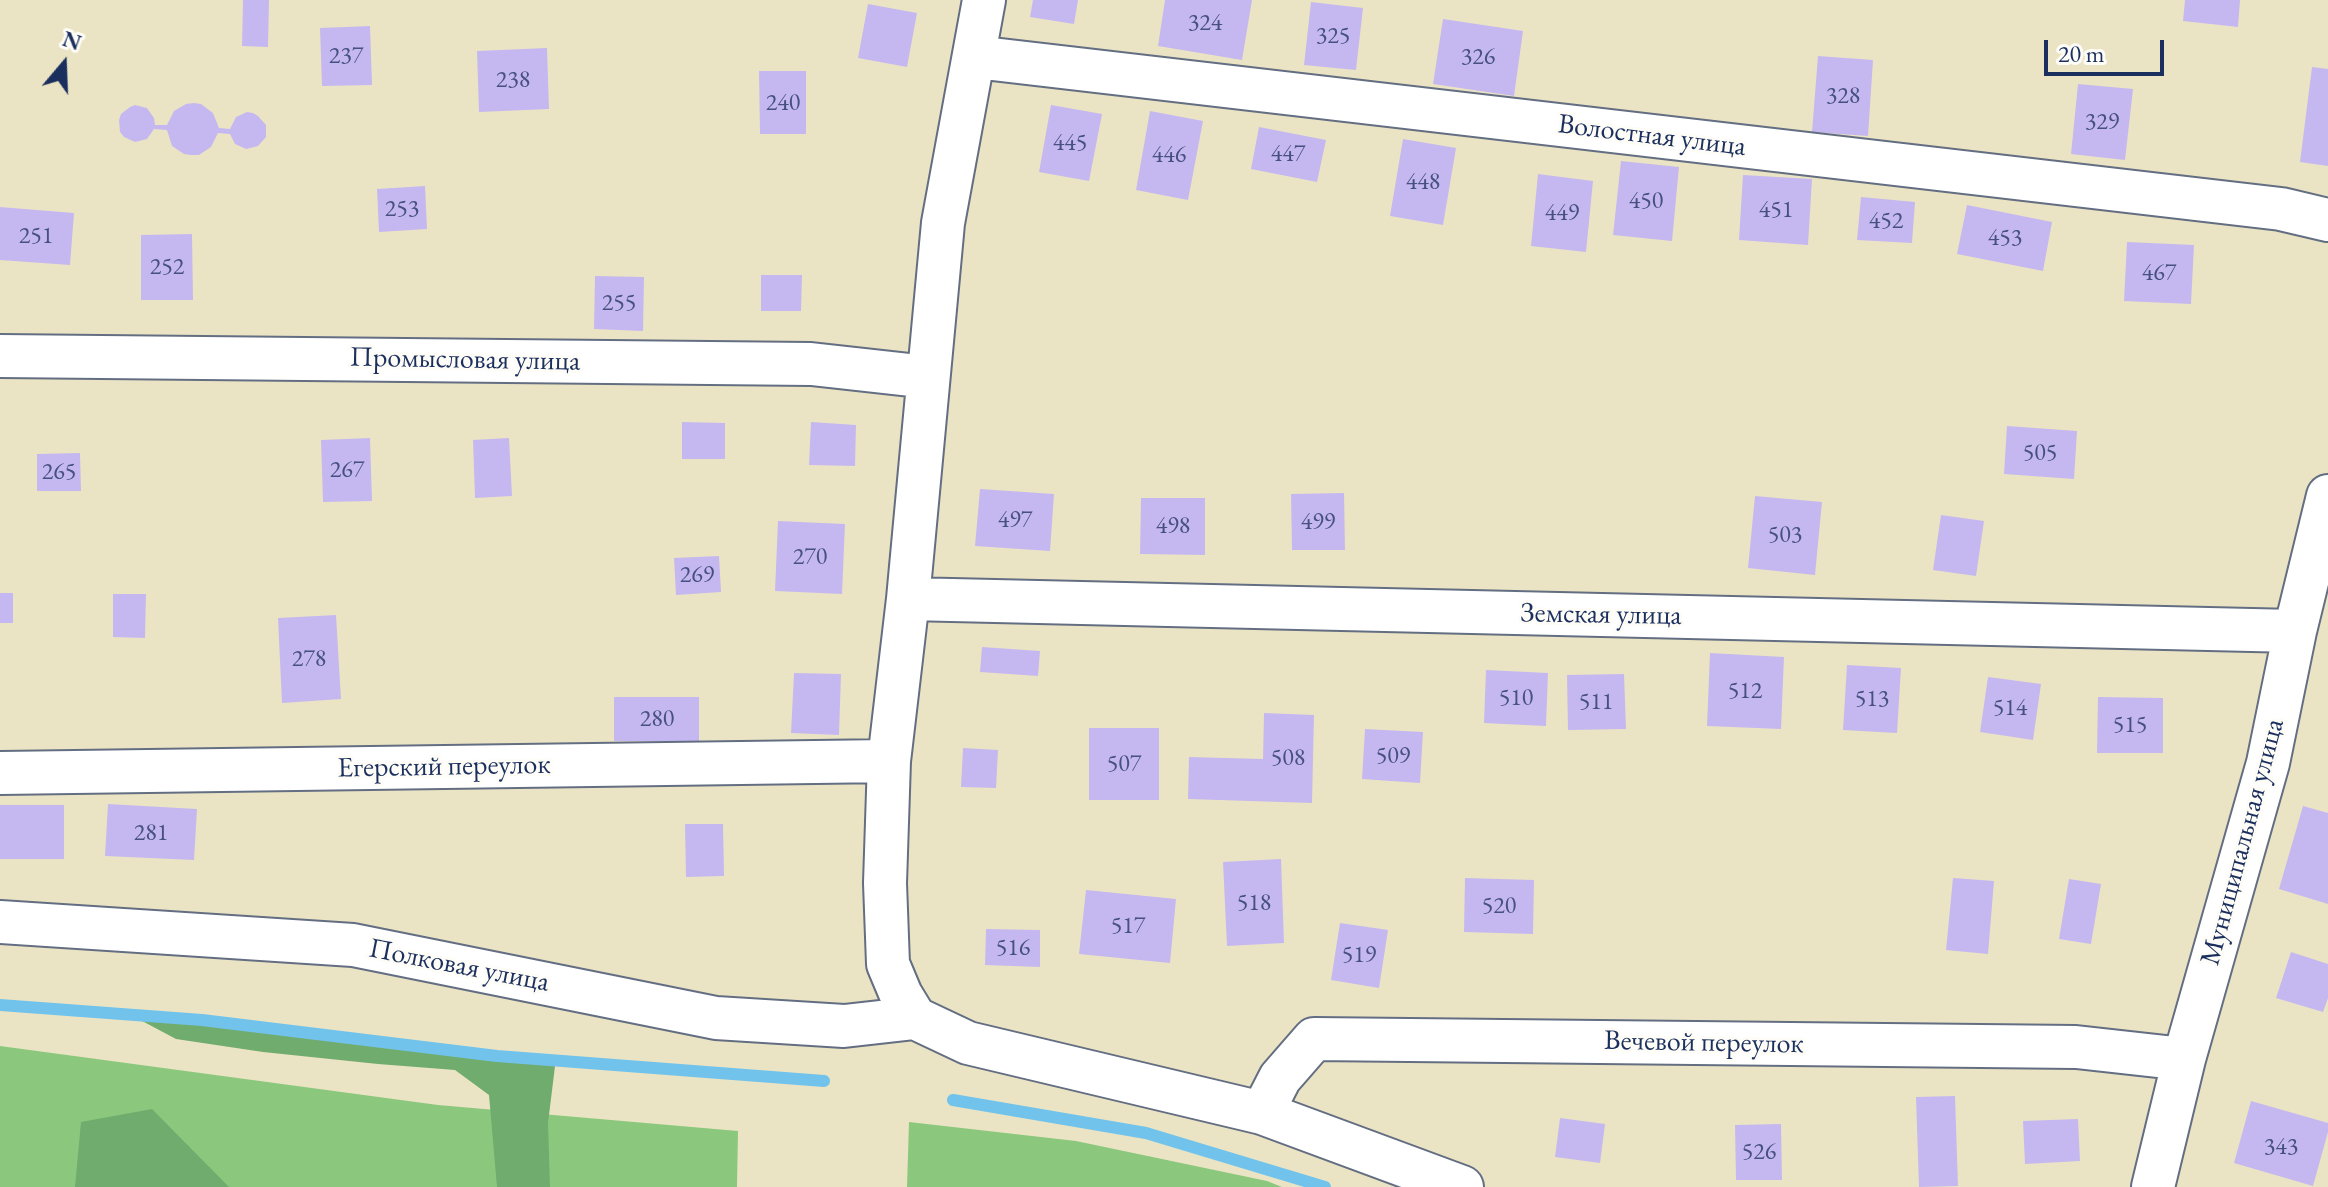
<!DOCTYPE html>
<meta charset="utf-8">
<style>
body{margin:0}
#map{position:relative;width:2328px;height:1187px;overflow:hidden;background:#ebe4c4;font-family:"EB Garamond",serif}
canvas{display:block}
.north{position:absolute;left:24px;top:24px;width:80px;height:80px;-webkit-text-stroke:6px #fdfcf7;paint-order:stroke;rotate:19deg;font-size:22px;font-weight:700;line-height:32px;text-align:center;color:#1b2f5e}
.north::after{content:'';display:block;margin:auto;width:28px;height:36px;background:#1b2f5e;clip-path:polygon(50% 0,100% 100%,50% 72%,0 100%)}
.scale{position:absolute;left:2044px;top:40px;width:120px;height:36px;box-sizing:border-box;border:4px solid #1b2f5e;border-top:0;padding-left:10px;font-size:24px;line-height:28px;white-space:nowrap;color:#1b2f5e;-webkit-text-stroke:6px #fdfcf7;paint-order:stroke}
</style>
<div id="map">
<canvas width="2328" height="1187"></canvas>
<div class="north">N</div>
<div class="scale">20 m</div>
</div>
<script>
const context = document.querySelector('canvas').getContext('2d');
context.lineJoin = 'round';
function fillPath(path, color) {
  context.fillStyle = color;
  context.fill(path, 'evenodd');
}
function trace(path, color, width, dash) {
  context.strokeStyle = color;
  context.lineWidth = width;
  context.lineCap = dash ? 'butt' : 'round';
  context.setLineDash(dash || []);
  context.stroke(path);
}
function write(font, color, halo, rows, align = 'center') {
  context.font = font + ' "EB Garamond",serif';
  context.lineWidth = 6;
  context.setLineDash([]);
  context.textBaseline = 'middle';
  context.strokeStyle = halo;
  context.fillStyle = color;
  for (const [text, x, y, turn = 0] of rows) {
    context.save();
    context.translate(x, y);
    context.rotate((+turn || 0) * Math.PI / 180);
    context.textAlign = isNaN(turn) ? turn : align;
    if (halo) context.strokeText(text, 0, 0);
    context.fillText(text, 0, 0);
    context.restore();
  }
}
fillPath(new Path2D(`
 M0 1046 438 1105 738 1131 737 1187H0Z
 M909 1122 1076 1141 1267 1181 1282 1187H907Z`), '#8bc87e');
fillPath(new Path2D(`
 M129 1014 556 1058 548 1123 550 1187H497L489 1095 455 1070 378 1064 263 1052 176 1039Z
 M152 1109 229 1187H75L81 1122Z`), '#70ac6d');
trace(new Path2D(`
 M0 1005 202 1020 497 1056 824 1081
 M953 1100 1146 1133 1325 1187`), '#71c3ec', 12);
fillPath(new Path2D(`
 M243 0H269L268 47 242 46Z
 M1033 0H1078L1074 24 1030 17Z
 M1165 0H1252L1242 60 1158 46Z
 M2185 0H2240L2238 27 2183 21Z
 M1311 2 1363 8 1356 70 1304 65Z
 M868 4 917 13 907 67 858 58Z
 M1443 19 1523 31 1514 96 1433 84Z
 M370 26 372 85 322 86 320 28Z
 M547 48 549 109 479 112 477 51Z
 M1818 56 1873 60 1868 136 1812 132Z
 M2312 67 2328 69V166L2300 162Z
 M759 71H806V134H760Z
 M2078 84 2133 89 2125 160 2071 154Z
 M194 103 201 104 213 113 219 128 230 129 236 117 247 112 253 113 258 116 266 125V137L258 146 246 149 235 144 230 134 218 133 211 147 199 155H191L184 154 172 146 167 130 154 129 147 139 135 142 124 137 120 132 119 120 121 114 130 107 135 105 147 108 154 118 155 125H167L174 111 186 104Z
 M1051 105 1102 114 1089 181 1039 172Z
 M1150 111 1203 121 1188 200 1136 190Z
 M1259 127 1326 140 1317 182 1251 169Z
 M1403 139 1456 148 1443 225 1390 216Z
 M1621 161 1679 167 1672 241 1613 235Z
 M1538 174 1593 181 1586 252 1531 246Z
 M1743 175 1812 179 1808 245 1739 240Z
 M425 186 427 229 379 232 377 189Z
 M1861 197 1915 202 1912 243 1857 240Z
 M1967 205 2052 222 2043 271 1957 254Z
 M0 207 74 213 70 265 0 260Z
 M192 234 193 300H141V235Z
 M2127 242 2194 245 2191 304 2124 301Z
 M761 275H802L801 311H761Z
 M595 276 644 277 643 331 594 329Z
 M682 422 725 423V459H682Z
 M811 422 856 425 855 466 809 465Z
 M2007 426 2077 431 2074 479 2004 474Z
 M370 438 372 501 323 502 321 440Z
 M509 438 512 496 475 498 473 440Z
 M80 453 81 491H37V454Z
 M980 489 1054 494 1050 551 975 546Z
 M1344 493 1345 550H1292L1291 494Z
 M1755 496 1822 502 1815 575 1748 568Z
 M1141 498H1205V555L1140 554Z
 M1941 515 1984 521 1976 576 1933 570Z
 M778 521 845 524 842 594 775 591Z
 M719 556 721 592 676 595 674 558Z
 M0 593H13V623H0Z
 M113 594H146L145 638 113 637Z
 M336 615 341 699 282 703 278 618Z
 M982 647 1040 651 1038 676 980 672Z
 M1710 653 1784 657 1781 729 1707 726Z
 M1847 665 1901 668 1897 733 1843 730Z
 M1486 670 1548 673 1546 726 1484 723Z
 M794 673 841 674 839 735 791 733Z
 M1624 674 1626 729 1568 730 1567 675Z
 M1988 677 2041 684 2033 740 1980 732Z
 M614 697H699V742L614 741Z
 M2098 697 2163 698V753H2097Z
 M1264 713 1314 715 1312 803 1188 799 1189 757 1263 759Z
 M1089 728H1159V800H1089Z
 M1365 729 1423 732 1420 783 1362 779Z
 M963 748 998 750 996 788 961 787Z
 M108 804 197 809 194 860 105 856Z
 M0 805H64V859H0Z
 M2303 806 2328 813V904L2279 889Z
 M685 824H723L724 876 686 877Z
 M1281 859 1284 943 1227 946 1223 862Z
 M1465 878 1534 880 1533 934 1464 932Z
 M1953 878 1994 881 1988 954 1946 950Z
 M2069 879 2101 884 2091 944 2059 939Z
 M1086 890 1176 899 1170 963 1079 954Z
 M1340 923 1388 930 1379 988 1331 980Z
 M986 929 1040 930V967L985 965Z
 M2291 952 2328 964V998L2323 1012 2276 998Z
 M1955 1096 1958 1186 1919 1187 1916 1097Z
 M2251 1101 2328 1123V1132L2313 1186 2234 1163Z
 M1560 1118 1605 1124 1600 1163 1555 1157Z
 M2078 1119 2080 1161 2025 1164 2023 1121Z
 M1781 1124 1782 1180H1736L1735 1125Z`), '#c5b8f0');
const street = new Path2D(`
 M984 0 943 223 908 599 889 761 885 883 888 964 901 995 915 1018 968 1043 1262 1113 1462 1187
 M975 57 2281 209 2328 220
 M0 356 811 364 928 377
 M908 599 2295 631
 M0 773 889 761
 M0 922 353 945 716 1018 844 1026 915 1018
 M1262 1113 1280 1078 1314 1039 2076 1047 2184 1059
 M2153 1187 2184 1059 2268 763 2295 631 2328 496`);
trace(street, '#646e82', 46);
trace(street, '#fff', 42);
write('24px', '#465182', null, [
 ["324",1205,23],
 ["325",1333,36],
 ["237",346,56],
 ["326",1478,57],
 ["238",513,80],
 ["328",1843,96],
 ["240",783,103],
 ["329",2102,122],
 ["445",1070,143],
 ["447",1288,154],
 ["446",1169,155],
 ["448",1423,182],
 ["450",1646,201],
 ["253",402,209],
 ["451",1776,210],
 ["449",1562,213],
 ["452",1886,221],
 ["251",36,236],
 ["453",2005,238],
 ["252",167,267],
 ["467",2159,273],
 ["255",619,303],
 ["505",2040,453],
 ["267",347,470],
 ["265",59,472],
 ["497",1015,520],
 ["499",1318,522],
 ["498",1173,526],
 ["503",1785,535],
 ["270",810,557],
 ["269",697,575],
 ["278",309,659],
 ["512",1745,691],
 ["510",1516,698],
 ["513",1872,699],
 ["511",1596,702],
 ["514",2010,708],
 ["280",657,719],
 ["515",2130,725],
 ["509",1393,756],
 ["508",1288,758],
 ["507",1124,764],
 ["281",151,833],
 ["518",1254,903],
 ["520",1499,906],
 ["517",1128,926],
 ["516",1013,948],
 ["519",1359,955],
 ["343",2281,1147],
 ["526",1759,1152]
]);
write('28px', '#1b2f5e', '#fdfcf7', [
 ["Волостная улица",1652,136,7],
 ["Промысловая улица",465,360,1],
 ["Земская улица",1601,615,1],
 ["Егерский переулок",444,767,-1],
 ["Муниципальная улица",2243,842,-75],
 ["Полковая улица",459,966,11],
 ["Вечевой переулок",1704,1043,1]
]);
</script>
